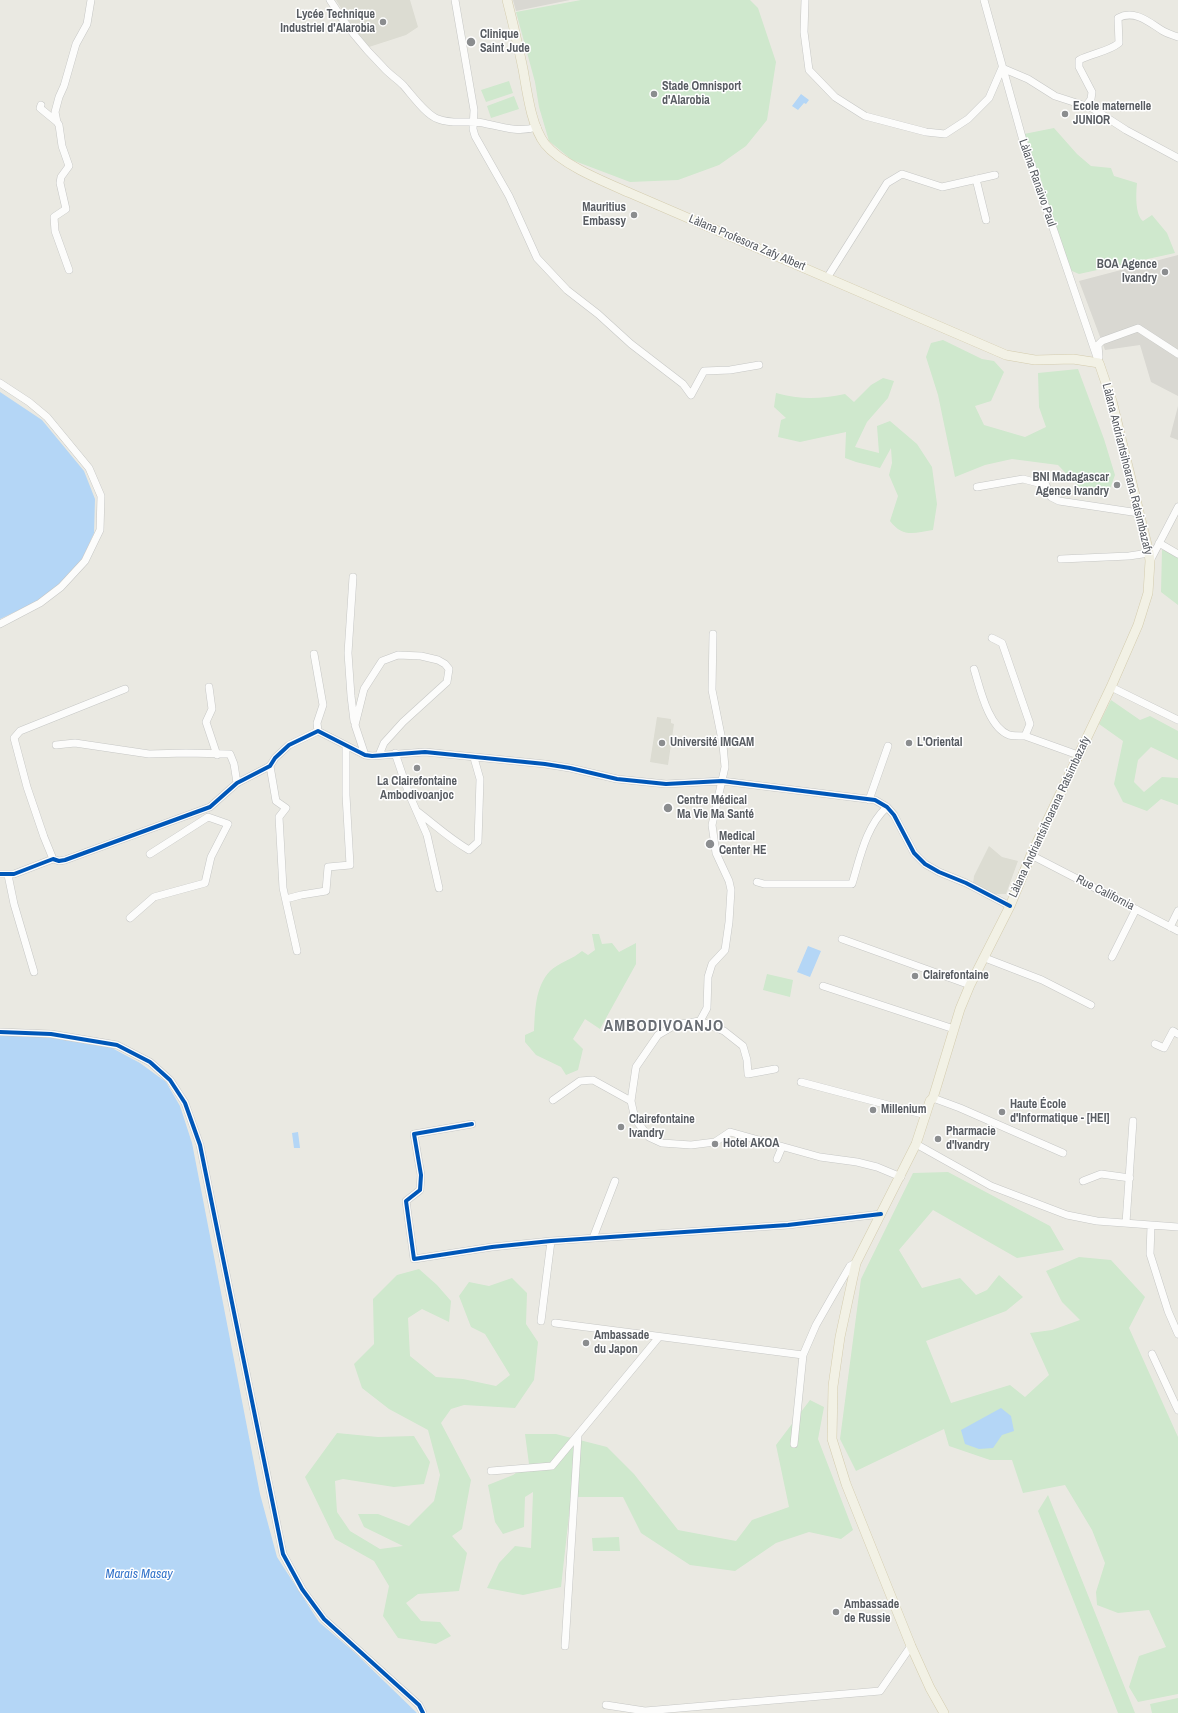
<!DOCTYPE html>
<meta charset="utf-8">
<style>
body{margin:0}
canvas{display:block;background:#eae9e2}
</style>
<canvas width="1178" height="1713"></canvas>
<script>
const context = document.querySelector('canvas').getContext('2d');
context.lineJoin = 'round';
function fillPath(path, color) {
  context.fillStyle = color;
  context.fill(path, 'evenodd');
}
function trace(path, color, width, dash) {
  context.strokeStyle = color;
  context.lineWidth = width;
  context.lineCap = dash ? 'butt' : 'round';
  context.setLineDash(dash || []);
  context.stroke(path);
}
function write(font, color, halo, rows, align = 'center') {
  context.font = font + ' "Archivo Narrow",sans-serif';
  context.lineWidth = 3;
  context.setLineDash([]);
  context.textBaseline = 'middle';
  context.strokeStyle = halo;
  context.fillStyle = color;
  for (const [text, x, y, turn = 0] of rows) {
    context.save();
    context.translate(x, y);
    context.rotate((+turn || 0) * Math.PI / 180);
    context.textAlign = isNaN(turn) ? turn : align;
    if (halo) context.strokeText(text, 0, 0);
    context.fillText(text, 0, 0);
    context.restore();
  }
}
fillPath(new Path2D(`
 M513 0H570L516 11Z
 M1178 255V396L1151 382 1140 345 1105 350 1079 281Z
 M1178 406V440L1170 437Z`), '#d9d8d2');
fillPath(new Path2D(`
 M336 0H410L418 27 406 35 369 47 361 40Z
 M657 717 671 719V723L674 724 668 765 650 762Z
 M989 846 1002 857 1018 861 1006 894H994L973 884 974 876Z`), '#dcdcd2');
fillPath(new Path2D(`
 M581 0H750L758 8 776 62 767 120 746 146 719 165 678 180 630 182 572 160 549 141 539 107 535 82 516 12Z
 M509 81 513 93 486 102 481 90Z
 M514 96 519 109 491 118 487 106Z
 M1054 128 1077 154 1091 166 1111 168 1114 176 1137 183C1136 193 1135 215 1143 221L1152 215 1167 233 1175 253 1079 274 1072 271 1063 254 1024 134Z
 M943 340 982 359 994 361 1004 372 991 401 975 406 984 425 1025 437 1046 427 1039 407 1038 373 1078 369 1104 439 1115 475 1107 497 1083 491 1058 465 1012 459 985 465 955 477 938 395 926 357 931 343Z
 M883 378 894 381 888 398 867 422 855 447 879 453 877 426 890 421 917 444 932 467 937 504 933 530C914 533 903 538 890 521L898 496 889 475 892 463 891 448 880 468 856 462 845 458 846 432 800 442 778 437 781 420 786 418 774 407 776 393C801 400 820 399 845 394L854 402 871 385Z
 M1162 550 1178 552V605L1161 592Z
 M1111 700 1140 720 1150 716 1178 731V760L1151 747 1138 760 1134 782 1144 792 1162 777 1178 778V805L1161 799 1147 811 1123 802 1114 784 1123 741 1099 724Z
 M592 934H599L602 944 612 943 619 952 636 943V964L600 1029 585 1019 573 1039 583 1049 578 1070 566 1075 561 1067 536 1055 525 1042V1035L534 1031C535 1011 535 987 550 971 558 963 573 959 582 951L588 955 595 950Z
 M767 974 793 980 790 997 763 990Z
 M948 1172 1050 1226 1064 1250 1017 1258 933 1210 899 1250 922 1288 960 1278 976 1295 987 1290 999 1275 1023 1297 1006 1311 926 1341 951 1403 1010 1385 1025 1397 1049 1375 1030 1333 1052 1330 1080 1320 1062 1302 1046 1271 1079 1257 1111 1260 1145 1297 1129 1328 1178 1437V1694L1138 1702 1129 1687 1139 1656 1166 1647 1149 1610 1118 1613 1097 1605 1096 1592 1105 1563 1092 1530 1065 1485 1023 1493 1012 1460H990L949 1446 944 1429 856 1471 840 1439 861 1279 913 1173Z
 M419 1269 437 1285 451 1301 449 1322 422 1309 408 1318 410 1356 436 1377 463 1379 496 1386 510 1375 485 1334 471 1327 459 1296 469 1282 489 1286 512 1278 527 1293 526 1324 538 1342 534 1380 515 1408 464 1405 451 1409 441 1423 471 1480 462 1529 452 1536 467 1553 459 1591 418 1594 406 1603 421 1621 440 1622 451 1636 436 1644 398 1638 383 1616 389 1586 374 1561 335 1539 305 1477 337 1433 378 1437 414 1436 430 1462 424 1484 394 1487 343 1479 335 1481 337 1512 350 1531 380 1549 403 1546 364 1527 358 1514H378L409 1526 434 1501 440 1475 428 1430 389 1409 362 1388 354 1364 374 1344 373 1299 397 1275Z
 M810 1400 824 1407 818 1439 853 1530 841 1539 809 1532 776 1543 735 1571 690 1565 641 1533 623 1497H571L561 1587 523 1595 487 1588 499 1563 515 1546 531 1548 533 1492 525 1497 524 1527 503 1534 495 1522 488 1485 513 1475 529 1464 525 1434H556L607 1447 634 1474 678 1530 736 1541 752 1520 789 1507 776 1445Z
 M1048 1495 1135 1713H1118L1038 1511Z
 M619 1537 620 1551H593L592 1538Z
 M1178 1698V1713H1152L1150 1704Z`), '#cfe8cd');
fillPath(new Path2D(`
 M801 94 809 100 806 104 804 103 798 110 792 106Z
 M0 392 42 420 84 471 95 499 94 533 80 564 56 589 36 602 0 619Z
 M808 946 821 951 810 977 797 972Z
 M0 1034 46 1037 112 1048 140 1063 166 1082 180 1106 192 1143 260 1494 277 1557 319 1622 354 1652 417 1713H0Z
 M298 1132 300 1148H294L292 1133Z
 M1001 1408 1011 1416 1014 1431 1002 1435 993 1448 979 1449 965 1444 961 1430Z`), '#b4d6f6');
const minor = new Path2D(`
 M330 0C345 25 362 46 383 67 389 74 397 79 403 85 412 95 426 115 438 119 453 125 468 120 483 123 502 127 518 133 537 127
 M455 0 474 110 473 129 475 136 509 196 537 258 567 290 598 314 631 344 683 384 691 395 704 371 730 370 759 365
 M805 0 804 32 809 70 835 97 865 116 926 132 945 134 968 119 989 98 1002 68
 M984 0 1022 137 1099 363
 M1002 68 1028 79 1055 96 1092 108 1126 130 1178 158
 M41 105 40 108 57 122
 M1086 106 1091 99 1092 92 1079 67V60C1092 53 1108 52 1119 43L1118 18C1135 9 1150 23 1163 31 1168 34 1173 35 1178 37
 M976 179 986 220
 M69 270 55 231 54 217 66 209 60 183 61 177 69 166 62 146 59 125 57 122 55 112 59 97 64 86 76 44 87 24 91 0
 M827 278 887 183 902 174 942 187 995 175
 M1099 357 1098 345 1102 341 1138 328 1178 354
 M0 383 29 402 47 417 89 468 101 496 100 530 85 561 61 587 40 603 0 624
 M977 487 1023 479 1046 485 1051 497 1059 501 1139 513
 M1159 543 1178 554
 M1061 559 1129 556 1149 553
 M1150 561 1178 507
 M353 577 348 653 351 696 354 721
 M992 638 1002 643 1030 724 1025 736 1078 755
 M314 654 323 705 317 723 318 731
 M974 669C980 688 988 727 1009 735 1013 736 1020 736 1025 736
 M209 687 212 709 206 722 217 755
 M1111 687 1178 720
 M56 745 75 743 149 754 186 753 230 754 234 764 237 783
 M395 753 409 794 427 835 439 888
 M365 755 355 725 364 689 382 661 398 655 421 656 438 660 445 664 449 669 447 682 403 722 384 743 379 755
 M270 766 276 801 286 808 279 817 283 888 297 951
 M869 800 888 746
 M418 812C435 825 450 839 469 850L478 842 480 779 474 758
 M1031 855 1178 931
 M53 859 44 837 27 787 14 738 20 731 125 689
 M0 874H14L53 859 59 861 65 860 210 807 237 783 270 766 275 758 289 745 318 731 365 755 372 756 425 752 545 764 570 768 617 779 666 784 722 781 875 800 887 807 894 815 914 853 925 864 939 872 966 883 1010 906
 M8 875 14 904 34 972
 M757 882 764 884H852C860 858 866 826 887 807
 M286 899 301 895 326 891 328 867 350 865 346 795V746
 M130 918 154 897 205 883 211 857 228 824 208 817 150 854
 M1170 927 1178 911
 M842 939 970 985
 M1112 957 1136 909
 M985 958 1042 980 1091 1005
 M823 986 954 1029
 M700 1021 707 1008 708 977 712 964 725 950 729 922 731 890 729 881 716 853 712 825 725 767 723 745 712 690 713 634
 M0 1032 51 1034 117 1045 150 1062 170 1080 185 1103 200 1145 283 1554 302 1589 324 1619 419 1705 423 1713
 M1155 1044 1164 1048 1173 1031 1178 1034
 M775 1069 748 1074 747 1060 743 1046 724 1031 700 1021 675 1025 658 1035 636 1067 631 1101 635 1119 649 1137 662 1143 691 1145 715 1142 730 1132 820 1157 857 1162 877 1167 901 1177
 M801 1082 926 1115
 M933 1098 960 1108 1063 1153
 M553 1100 580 1081 593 1080 631 1101
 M472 1124 414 1134 421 1175 420 1190 406 1201 414 1259 492 1247 551 1241 788 1225 881 1214
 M916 1144 991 1186 1067 1215 1097 1221 1178 1227
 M777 1159 782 1147
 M1083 1181 1101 1174 1130 1178
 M1126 1223 1133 1121
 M1151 1226 1150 1254 1168 1311 1178 1334
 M593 1238 615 1181
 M541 1321 551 1241
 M555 1323 803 1355
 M1152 1354 1178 1410
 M794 1444 803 1355 816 1325 832 1297 850 1266 856 1263
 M491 1471 552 1466 659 1337
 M565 1646 578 1435
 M606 1705 645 1711 880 1691 911 1646`);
const major = new Path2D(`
 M507 0C513 23 518 45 523 69 527 91 531 126 545 144 562 165 605 182 630 193L1006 355 1035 360 1073 359 1099 363 1112 401 1149 553 1150 561 1148 593 1138 625 1111 687 1031 855 1010 906 970 985 960 1009 933 1098 930 1101 916 1144 856 1263 840 1337 833 1386 832 1439 846 1484 911 1646 930 1688 944 1713`);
trace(minor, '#c6c7c5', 8);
trace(major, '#d4ccae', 10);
trace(minor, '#fcfcfb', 7);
trace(major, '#f2f1e5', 9);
trace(new Path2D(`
 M0 874H14L53 859 59 861 65 860 210 807 237 783 270 766 275 758 289 745 318 731 365 755 372 756 425 752 545 764 570 768 617 779 666 784 722 781 875 800 887 807 894 815 914 853 925 864 939 872 966 883 1010 906
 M0 1032 51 1034 117 1045 150 1062 170 1080 185 1103 200 1145 283 1554 302 1589 324 1619 419 1705 423 1713
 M472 1124 414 1134 421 1175 420 1190 406 1201 414 1259 492 1247 551 1241 788 1225 881 1214`), '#0057b8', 4);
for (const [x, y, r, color] of [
 [383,22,4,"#8b8d8f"],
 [471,42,5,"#8b8d8f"],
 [654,94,4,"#8b8d8f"],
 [1065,114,4,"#8b8d8f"],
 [634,215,4,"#8b8d8f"],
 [1165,272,4,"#8b8d8f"],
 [1117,485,4,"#8b8d8f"],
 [662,743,4,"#8b8d8f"],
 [909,743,4,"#8b8d8f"],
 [417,768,4,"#8b8d8f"],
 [668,808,5,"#8b8d8f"],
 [710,844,5,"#8b8d8f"],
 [915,976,4,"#8b8d8f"],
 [873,1110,4,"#8b8d8f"],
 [1002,1112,4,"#8b8d8f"],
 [621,1127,4,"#8b8d8f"],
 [938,1139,4,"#8b8d8f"],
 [715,1144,4,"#8b8d8f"],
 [586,1343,4,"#8b8d8f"],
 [836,1612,4,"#8b8d8f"]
]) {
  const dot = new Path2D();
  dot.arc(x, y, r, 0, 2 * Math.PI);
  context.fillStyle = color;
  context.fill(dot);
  trace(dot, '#fff', 1.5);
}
write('bold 12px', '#585c62', '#fff', [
 ["Lycée Technique",375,15,"right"],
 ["Industriel d'Alarobia",375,29,"right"],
 ["Clinique",480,35],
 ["Saint Jude",480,49],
 ["Stade Omnisport",662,87],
 ["d'Alarobia",662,101],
 ["Ecole maternelle",1073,107],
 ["JUNIOR",1073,121],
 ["Mauritius",626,208,"right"],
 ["Embassy",626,222,"right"],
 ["BOA Agence",1157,265,"right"],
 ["Ivandry",1157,279,"right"],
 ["BNI Madagascar",1109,478,"right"],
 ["Agence Ivandry",1109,492,"right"],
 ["Université IMGAM",670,743],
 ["L'Oriental",917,743],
 ["La Clairefontaine",417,782,"center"],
 ["Ambodivoanjoc",417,796,"center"],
 ["Centre Médical",677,801],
 ["Ma Vie Ma Santé",677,815],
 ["Medical",719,837],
 ["Center HE",719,851],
 ["Clairefontaine",923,976],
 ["Haute École",1010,1105],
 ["d'Informatique - [HEI]",1010,1119],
 ["Millenium",881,1110],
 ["Clairefontaine",629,1120],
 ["Ivandry",629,1134],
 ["Pharmacie",946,1132],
 ["d'Ivandry",946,1146],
 ["Hotel AKOA",723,1144],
 ["Ambassade",594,1336],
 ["du Japon",594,1350],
 ["Ambassade",844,1605],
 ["de Russie",844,1619]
], 'left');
write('12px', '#585c62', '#fff', [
 ["Làlana Ranaivo Paul",1037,183,71],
 ["Làlana Profesora Zafy Albert",747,243,23],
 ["Làlana Andriantsihoarana Ratsimbazafy",1127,469,76],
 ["Làlana Andriantsihoarana Ratsimbazafy",1050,817,-65],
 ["Rue California",1105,893,27]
]);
write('italic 13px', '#3776cb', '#fff', [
 ["Marais Masay",139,1575]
]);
context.letterSpacing = '1px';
write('bold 16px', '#696e74', '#fff', [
 ["AMBODIVOANJO",664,1027]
]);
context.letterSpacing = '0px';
</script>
